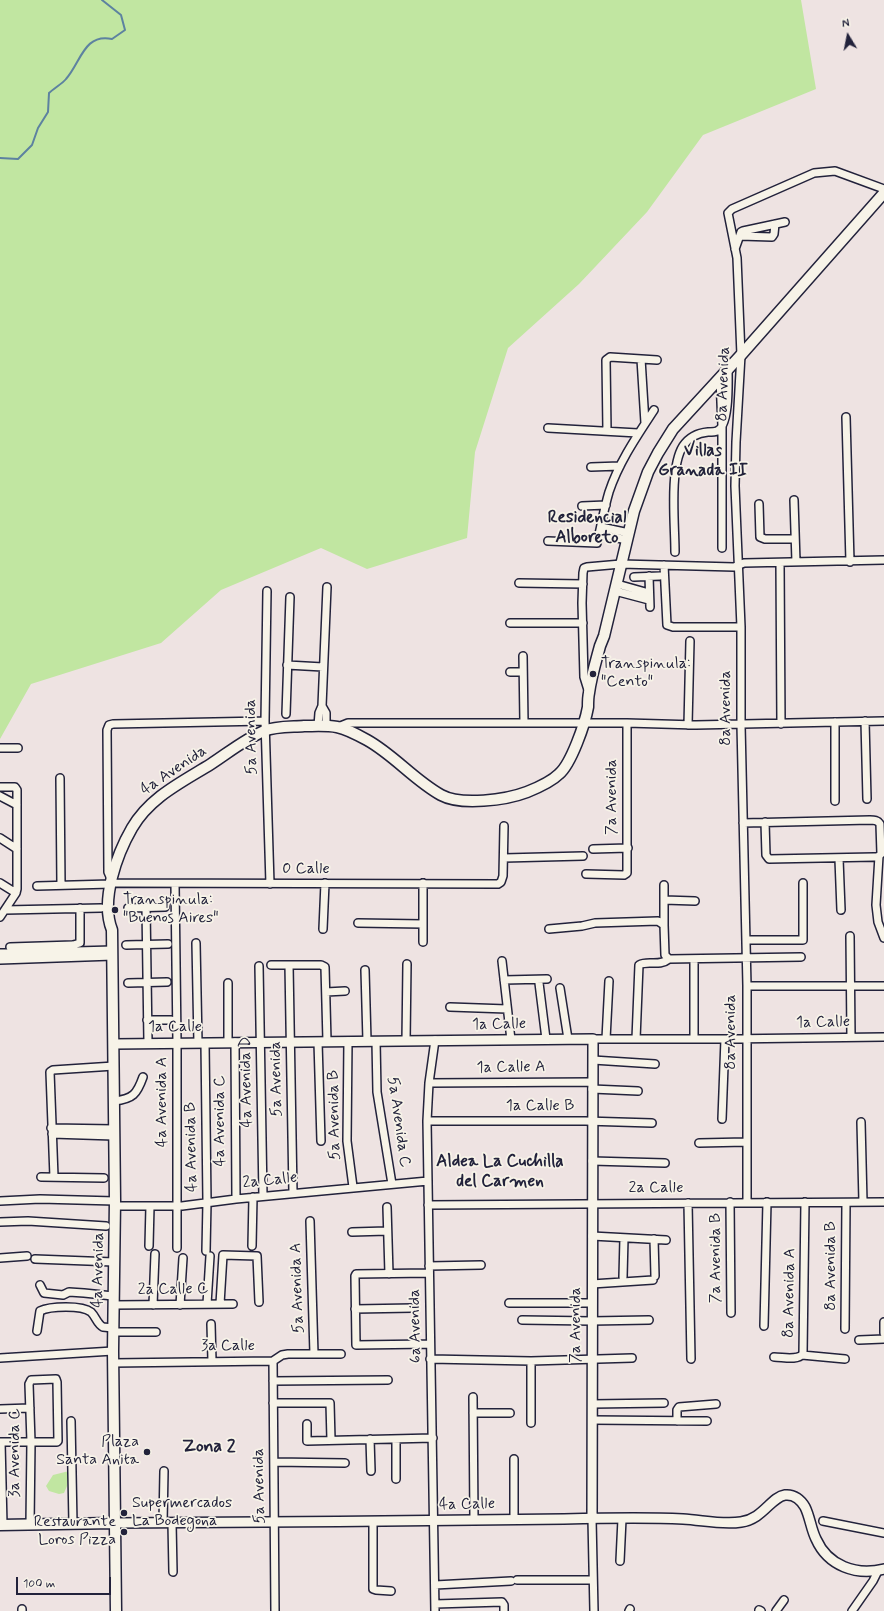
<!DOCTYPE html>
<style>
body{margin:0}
#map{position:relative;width:884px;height:1611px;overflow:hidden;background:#eee3e2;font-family:Mynerve,sans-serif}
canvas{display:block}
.north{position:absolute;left:828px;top:16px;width:40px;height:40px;-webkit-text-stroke:3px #f7f3e8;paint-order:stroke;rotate:350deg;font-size:11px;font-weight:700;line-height:16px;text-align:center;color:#22223b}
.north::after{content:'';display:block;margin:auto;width:14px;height:18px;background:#22223b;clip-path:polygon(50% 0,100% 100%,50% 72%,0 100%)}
.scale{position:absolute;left:16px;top:1577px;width:95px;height:18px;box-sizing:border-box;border:2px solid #22223b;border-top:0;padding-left:5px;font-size:12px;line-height:14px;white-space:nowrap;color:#22223b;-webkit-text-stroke:3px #f7f3e8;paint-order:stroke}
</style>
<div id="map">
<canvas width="884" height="1611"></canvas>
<div class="north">N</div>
<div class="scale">100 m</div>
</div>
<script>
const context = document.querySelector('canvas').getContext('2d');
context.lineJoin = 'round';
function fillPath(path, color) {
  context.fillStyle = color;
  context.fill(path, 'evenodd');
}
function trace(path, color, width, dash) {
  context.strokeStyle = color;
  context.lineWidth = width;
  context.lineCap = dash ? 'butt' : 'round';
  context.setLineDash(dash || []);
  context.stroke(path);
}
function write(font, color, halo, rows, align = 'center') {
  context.font = font + ' Mynerve,sans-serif';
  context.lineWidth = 3.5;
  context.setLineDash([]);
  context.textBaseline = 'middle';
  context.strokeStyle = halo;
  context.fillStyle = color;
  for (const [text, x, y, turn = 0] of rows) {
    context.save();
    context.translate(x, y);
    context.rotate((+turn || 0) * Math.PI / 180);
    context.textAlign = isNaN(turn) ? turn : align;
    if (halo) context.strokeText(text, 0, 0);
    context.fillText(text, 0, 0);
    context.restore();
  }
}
fillPath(new Path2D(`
 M0 0H801L816 89 703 135 647 212 579 284 508 348 475 452 467 538 367 569 321 548 221 590 161 643 31 684 0 739Z
 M69 1471 67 1486 64 1493 59 1494 49 1491 46 1486 53 1475Z`), '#c1e6a1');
trace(new Path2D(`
 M0 158 18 159 32 145 38 128 48 112 49 93C54 88 62 84 66 79 81 62 84 33 112 39L125 30 121 15 102 0`), '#5d82a0', 2);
const minor = new Path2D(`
 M740 236 772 237 774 234 775 224
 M735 249 741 232 743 231 785 222
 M641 359 645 423
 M720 378 722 426V548
 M846 417 850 562
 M548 428 638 433
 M607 431 606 360 610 357 657 360
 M591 467 620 466
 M794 500 796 562
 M759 504 760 537 765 539H795
 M582 506 606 505
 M601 527 629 533
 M599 534 627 540
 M548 541 597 543C601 526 604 509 609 492 619 462 637 436 654 410
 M675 552C675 525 669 468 683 446 689 437 697 433 708 432 711 432 715 432 717 431 730 426 728 381 728 369
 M780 563 781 724
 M664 565 667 625 673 627H741
 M649 576 650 607
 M634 577 660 576
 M519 583 583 584
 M617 584 649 593
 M267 591 265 721 270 884
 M615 591 649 600
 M510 623H583
 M523 656 524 723
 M287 665 323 667
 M510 672H523
 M588 690 584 677 582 603 583 573 584 568 587 567 621 564 734 567 744 563 884 560
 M322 706 326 713V726
 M286 714 290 597
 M865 721 867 799
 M835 722V801
 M688 725 690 641
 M318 726 319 713 322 706 327 587
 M338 727 348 723H627L696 725 884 721
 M0 748H18
 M60 778 61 885
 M0 787H15L17 790V889L16 893 0 917
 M0 796 17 805
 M743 823 870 820C874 820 878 820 880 824L881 854 878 857H874L769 859 766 855 765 822
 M0 838 17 849
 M593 849 628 848
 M879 856 876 905 878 922 884 938
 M504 858 583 856
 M839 859 841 910
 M586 874 624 875 627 873V723
 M112 881 108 872 107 730 109 725 113 724 265 721
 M0 883 16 893
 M114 883 498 884 501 882 503 876 504 826
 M423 883V942
 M175 884 177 1043V1248
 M664 885V925
 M37 886 111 884
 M664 900 695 901
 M146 907 148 1042
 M128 908 165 907
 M5 910 101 908
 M358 923 423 924
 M323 929 325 883
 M549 929 582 926 595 923 658 921 664 925 665 955 669 959 801 957
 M850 936 851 1037
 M746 940H803V883
 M196 943 198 1043
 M126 945 168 944
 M10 947 73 945 80 943V908
 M0 953 113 950
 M694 959V1039
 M0 960 113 956
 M502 961 511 1040
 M271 965H321L325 967 327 1041
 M289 965 293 1193
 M259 966 263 1196
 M365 970 367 1041
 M504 980 547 979
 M128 983 167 982
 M539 983 546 1039
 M747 986H884
 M560 988 568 1039
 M326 992 345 991
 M450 1007 507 1009
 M147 1020H171
 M593 1039H725L884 1037
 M606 1039 609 981
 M636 1039 639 965C648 960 659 967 669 959
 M435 1040 429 1083 427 1121 435 1611
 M348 1041 347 1141 353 1187
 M376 1041 377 1092 392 1184
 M406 1041 407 964
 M228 1042V983
 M235 1042 236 1199
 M318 1042 321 1141
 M205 1043 207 1202 206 1251
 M593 1060 655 1064
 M429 1083 592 1082
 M592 1089 638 1091
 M114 1101C133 1099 137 1094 143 1077
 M722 1119 725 1039
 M427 1121H585L652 1123
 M861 1122 863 1202
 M51 1128 114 1129
 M52 1134 114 1136
 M699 1143 746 1142
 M592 1161 665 1163
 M41 1177 104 1178
 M54 1177 50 1072 53 1070 114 1066
 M0 1201 40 1199 115 1201
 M730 1202 731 1313
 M747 1202V986L741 725V627L735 486 736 442 741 355 737 258 728 213 732 209 814 173 835 171 884 189
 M688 1203 691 1359
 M428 1205 884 1202
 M115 1206H182L236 1199 428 1181
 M387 1207 389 1274
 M310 1221 314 1354
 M0 1222 28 1221 106 1226
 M352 1232 387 1231
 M592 1236 666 1240
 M654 1239 655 1276
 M149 1246 150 1206
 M252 1246 253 1197
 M0 1258 27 1256
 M35 1259 114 1262
 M429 1266 481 1265
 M429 1273 356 1274 355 1276 356 1345 430 1344
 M623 1277 624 1238
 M592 1284 653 1280
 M40 1285 44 1293 63 1295 69 1292 84 1293 113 1296
 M509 1303H591
 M207 1304 210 1256
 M220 1304 223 1255 257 1256 259 1302
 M113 1305 233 1304
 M153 1305 155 1254
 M180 1305 183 1258
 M355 1309 413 1308
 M522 1320 591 1321 649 1320
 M884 1322V1333
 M211 1324 212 1361
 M764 1326 767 1202
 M845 1329 846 1203
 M37 1331 40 1311C50 1306 82 1305 91 1312 96 1317 97 1324 103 1327L113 1328
 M113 1332H156
 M859 1340 884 1339
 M802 1355 845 1359
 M774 1357C783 1357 797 1361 803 1354L805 1202
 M0 1358 113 1351
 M430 1359 531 1361 632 1358
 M273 1361 275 1611
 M531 1361V1423
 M113 1363 273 1361 282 1355 288 1354H341
 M273 1381 388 1380
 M473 1397 474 1519
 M273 1403H330L331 1440
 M592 1404 664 1403
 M0 1409 30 1408
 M473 1413H510
 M592 1420 707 1421
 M71 1421 73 1524
 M677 1421V1410L679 1407 716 1404
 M307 1424V1441L433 1438
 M370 1439 371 1471
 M0 1442H57L58 1441 57 1382 56 1379 31 1380 29 1384 31 1442 30 1524
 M1 1442 3 1525
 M514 1459V1519
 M274 1462 345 1463
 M396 1479V1439
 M592 1519 594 1611
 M373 1521V1589L376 1590 391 1591
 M823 1521 884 1533
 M163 1523 164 1471
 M172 1523 173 1572
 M620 1561 622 1519
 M517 1580H593
 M435 1585 511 1581
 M435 1604 502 1602 504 1605V1611
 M22 1609V1611
 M759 1610 761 1611
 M629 1611 630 1609
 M776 1611 784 1600
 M852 1611 873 1581 878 1571`);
const tertiary = new Path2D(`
 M114 1044 593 1039 592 1519
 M115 1523C265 1523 414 1520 564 1519 603 1518 643 1517 683 1519 702 1520 722 1525 741 1522 763 1519 771 1497 785 1495 794 1494 801 1500 805 1507 810 1517 811 1529 816 1539 828 1566 856 1576 884 1569`);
const secondary = new Path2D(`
 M0 1525 115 1523
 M116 1611 113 1351 115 1201 112 930C100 900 117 854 132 828 150 797 182 782 211 764 228 753 245 739 264 731 275 726 292 727 304 726 314 726 326 725 337 727 347 729 358 735 367 740 394 755 414 780 441 795 461 806 506 800 527 792 537 788 551 782 559 774 571 764 585 724 588 707 588 702 588 697 589 693 591 677 596 661 600 646L604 636 634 511 648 472 658 453 673 429 741 355 884 193`);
trace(minor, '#22223b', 10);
trace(tertiary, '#22223b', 12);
trace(secondary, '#22223b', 13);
trace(minor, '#f7f3e8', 7);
trace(tertiary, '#f7f3e8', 9);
trace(secondary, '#f7f3e8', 10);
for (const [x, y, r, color] of [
 [593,674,4,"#22223b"],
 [115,910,4,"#22223b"],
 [147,1452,4,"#22223b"],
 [124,1513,4,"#22223b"],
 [124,1532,4,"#22223b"]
]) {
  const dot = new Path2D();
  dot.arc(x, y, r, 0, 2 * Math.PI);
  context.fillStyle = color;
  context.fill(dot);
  trace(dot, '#f7f3e8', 1.5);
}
write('16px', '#22223b', '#f7f3e8', [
 ["8a Avenida",724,384,-88],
 ["8a Avenida",727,708,-90],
 ["5a Avenida",252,737,-91],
 ["4a Avenida",174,771,-34],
 ["7a Avenida",613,797,-90],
 ["0 Calle",306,870],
 ["1a Calle",823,1023,-1],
 ["1a Calle",499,1025,-1],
 ["1a Calle",175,1028],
 ["8a Avenida",732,1032,-90],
 ["1a Calle A",511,1068,-1],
 ["5a Avenida",277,1079,-91],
 ["4a Avenida D",247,1082,-91],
 ["4a Avenida A",163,1102,-90],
 ["1a Calle B",540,1107],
 ["5a Avenida B",335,1115,-91],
 ["4a Avenida C",221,1121,-90],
 ["5a Avenida C",398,1122,82],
 ["4a Avenida B",192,1147,-91],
 ["2a Calle",270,1181,-6],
 ["2a Calle",656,1189],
 ["7a Avenida B",717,1258,-90],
 ["8a Avenida B",832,1266,-90],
 ["4a Avenida",99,1270,-89],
 ["5a Avenida A",298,1288,-92],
 ["2a Calle C",173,1290,-1],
 ["8a Avenida A",790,1293,-89],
 ["7a Avenida",577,1325,-90],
 ["6a Avenida",416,1326,-91],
 ["3a Calle",228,1347],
 ["3a Avenida C",16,1453,-90],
 ["5a Avenida",260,1486,-91],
 ["4a Calle",467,1505,-1]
]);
write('16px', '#22223b', '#f7f3e8', [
 ["Transpinula:",601,665],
 ["\"Cento\"",601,683],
 ["Transpinula:",123,901],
 ["\"Buenos Aires\"",123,919],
 ["Plaza",139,1443,"right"],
 ["Santa Anita",139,1461,"right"],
 ["Supermercados",132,1504],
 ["La Bodegona",132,1522],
 ["Restaurante",116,1523,"right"],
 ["Loros Pizza",116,1541,"right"]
], 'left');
write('bold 17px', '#22223b', '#f7f3e8', [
 ["Villas",703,451],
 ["Granada II",703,471],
 ["Residencial",587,518],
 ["Alboreto",587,538],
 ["Aldea La Cuchilla",500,1162],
 ["del Carmen",500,1182]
]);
write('bold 18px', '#22223b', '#f7f3e8', [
 ["Zona 2",209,1447]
]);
</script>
